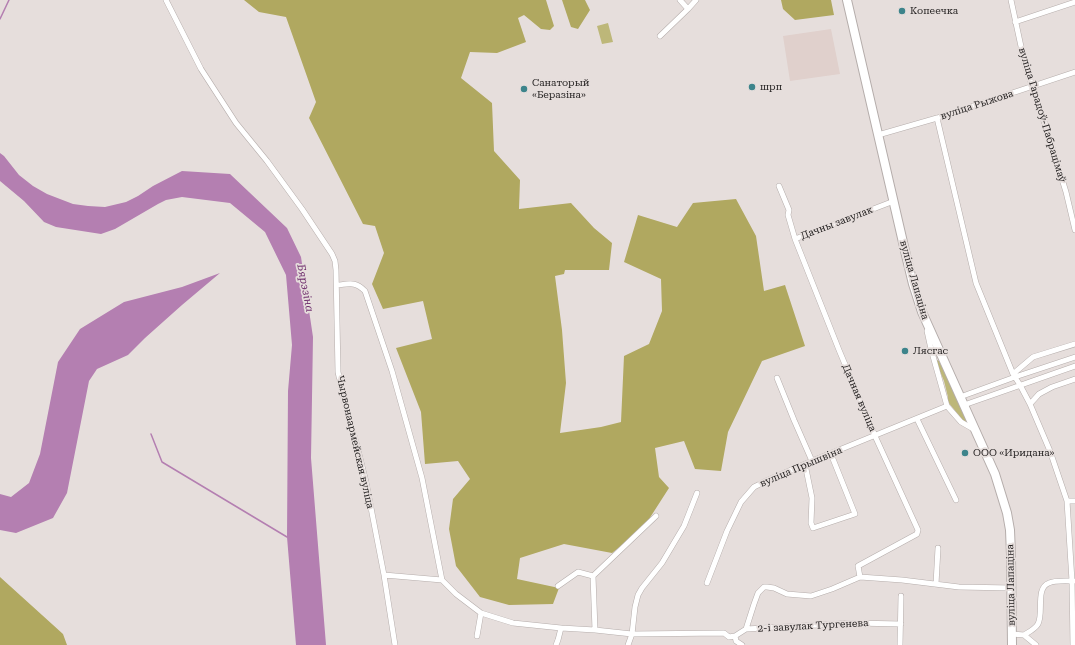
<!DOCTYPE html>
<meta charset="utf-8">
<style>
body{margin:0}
canvas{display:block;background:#e6dedc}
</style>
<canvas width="1075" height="645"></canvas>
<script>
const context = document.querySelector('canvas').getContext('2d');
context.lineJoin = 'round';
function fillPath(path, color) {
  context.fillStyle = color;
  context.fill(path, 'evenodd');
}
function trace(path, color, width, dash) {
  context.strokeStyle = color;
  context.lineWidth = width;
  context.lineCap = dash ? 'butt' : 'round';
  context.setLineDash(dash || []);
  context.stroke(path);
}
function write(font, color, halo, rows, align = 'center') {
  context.font = font + ' "Roboto Serif",serif';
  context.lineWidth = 3.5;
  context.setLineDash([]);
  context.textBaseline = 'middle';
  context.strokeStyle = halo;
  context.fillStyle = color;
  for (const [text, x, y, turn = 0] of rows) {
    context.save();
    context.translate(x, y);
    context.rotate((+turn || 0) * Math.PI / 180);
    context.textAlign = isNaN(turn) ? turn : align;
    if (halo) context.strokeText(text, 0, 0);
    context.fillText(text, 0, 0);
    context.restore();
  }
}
fillPath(new Path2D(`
 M831 29 840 74 790 81 783 36Z`), '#e0d0cc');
fillPath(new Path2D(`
 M608 23 613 42 602 44 597 26Z
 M937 360 939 361 968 421 967 424 965 423 948 402V397L944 381 936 362Z`), '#bdb779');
fillPath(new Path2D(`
 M244 0H546L554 26 550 30 541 29 524 15 518 18 526 42 497 53 470 52 461 78 492 103 494 151 520 180 519 209 571 203 594 228 612 243 609 270H565L564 274 555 276 562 330 566 383 560 433 601 427 621 422 624 356 649 344 662 311 661 279 624 262 638 215 677 227 693 203 736 199 756 236 764 291 785 285 805 346 762 361 728 432 721 471 695 469 684 441 655 448 659 477 669 488 642 530 612 553 564 544 520 558 517 579 559 588 553 604 509 605 480 597 456 566 449 529 453 499 470 479 458 461 425 464 421 412 396 348 432 339 423 301 383 309 372 284 384 253 375 226 363 224 309 118 316 102 286 17 259 12Z
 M562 0H585L590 10 578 29 571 27Z
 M781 0H831L834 15 795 20 783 9Z
 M0 577 63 634 67 645H0Z`), '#b0a860');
fillPath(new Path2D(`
 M0 153 4 156 19 175 33 186 47 194 73 204 88 206 105 207 126 202 138 196 153 186 182 171 230 174 287 228 301 257 313 337 311 458 326 645H296L287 537 288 391 292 345 286 275 265 232 230 203 182 197 166 200 158 204 115 229 101 234 56 227 44 222 24 201 0 181Z
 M220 273 182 305 145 338 128 355 97 369 89 381 67 493 53 518 16 533 0 530V494L11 497 29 483 40 454 58 362 80 329 124 302 182 287Z`), '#b47fb1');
trace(new Path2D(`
 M0 19 9 0
 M151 434 162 462 287 537`), '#b47fb1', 1.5);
const minor = new Path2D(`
 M166 0 201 69 236 123 267 161 302 209 332 254 335 261 336 270 338 372 345 404 356 442 366 482 384 575 395 645
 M680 0 688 9
 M1011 0 1025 65 1043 118 1066 192 1075 230
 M1015 22 1075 2
 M660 36 688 9 696 0
 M937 118 976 283 1013 374 1020 385 1030 404 1050 451 1067 501 1072 581 1073 645
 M878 135 937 118 1075 72
 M779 186 789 210 788 215 795 239 839 350 875 436 918 530 917 534 858 566 860 577
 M795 239 894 201
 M337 285C350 284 355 281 365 291L392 371 422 478 442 580
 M927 331 931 349 947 406 961 422 975 430
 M1013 374 1033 357 1075 344
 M777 378 794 420 812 461
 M960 397 1015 377 1075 357
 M1030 404 1039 394 1052 387 1075 379
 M964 405 1075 366
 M917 419 956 500
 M805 464 812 498 811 523 813 528 855 514 831 454
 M1067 501H1075
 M384 575 442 580 456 594 481 613 513 623 561 628 595 630 632 634 724 633 729 637 735 636 746 629 854 623 901 624
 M593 576 656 516
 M707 583 727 531 741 502 754 487 768 480 812 461 947 406
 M936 584 938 548
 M558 586 578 572 593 576 595 630
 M746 629 754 604 758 593 764 587H767L774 588 787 594 811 596 832 589 860 577 902 580 959 587 1011 588
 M1012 634 1024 635 1036 645
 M1024 635C1029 632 1035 629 1038 624 1044 613 1035 588 1049 583 1054 580 1068 581 1074 581
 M477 636 481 613
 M735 636 736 641 742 645
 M556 645 558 640 561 628
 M628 645 632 634 635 607 638 595 642 588 662 563 684 526 697 493
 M900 645 901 596`);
const primary = new Path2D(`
 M847 0 905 251 913 284 922 312 995 474 1007 513 1010 530 1011 555 1012 645`);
trace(minor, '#b5adab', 6);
trace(primary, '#b5adab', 10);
trace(minor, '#fff', 5);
trace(primary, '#fff', 8);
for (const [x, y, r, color] of [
 [902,11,4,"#3d848b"],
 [752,87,4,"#3d848b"],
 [524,89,4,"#3d848b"],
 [905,351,4,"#3d848b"],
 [965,453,4,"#3d848b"]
]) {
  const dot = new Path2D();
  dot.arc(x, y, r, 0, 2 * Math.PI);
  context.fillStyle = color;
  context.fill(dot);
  trace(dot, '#e6dedc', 1.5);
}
write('10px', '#252222', '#e6dedc', [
 ["Копеечка",910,11],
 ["Санаторый",532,83],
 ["«Беразіна»",532,95],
 ["шрп",760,87],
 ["Лясгас",913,351],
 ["ООО «Иридана»",973,453]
], 'left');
write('10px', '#252222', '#e6dedc', [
 ["вуліца Рыжова",977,105,-18],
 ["вуліца Гарадоў-Пабрацімаў",1042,115,73],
 ["Дачны завулак",837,223,-21],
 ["вуліца Лапаціна",914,280,74],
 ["Дачная вуліца",859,398,67],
 ["Чырвонаармейская вуліца",355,442,77],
 ["вуліца Прышвіна",801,467,-23],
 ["вуліца Лапаціна",1011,585,-91],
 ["2-і завулак Тургенева",813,626,-3]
]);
write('italic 11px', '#6f2e6d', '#e6dedc', [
 ["Бярэзіна",305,288,79]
]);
</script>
